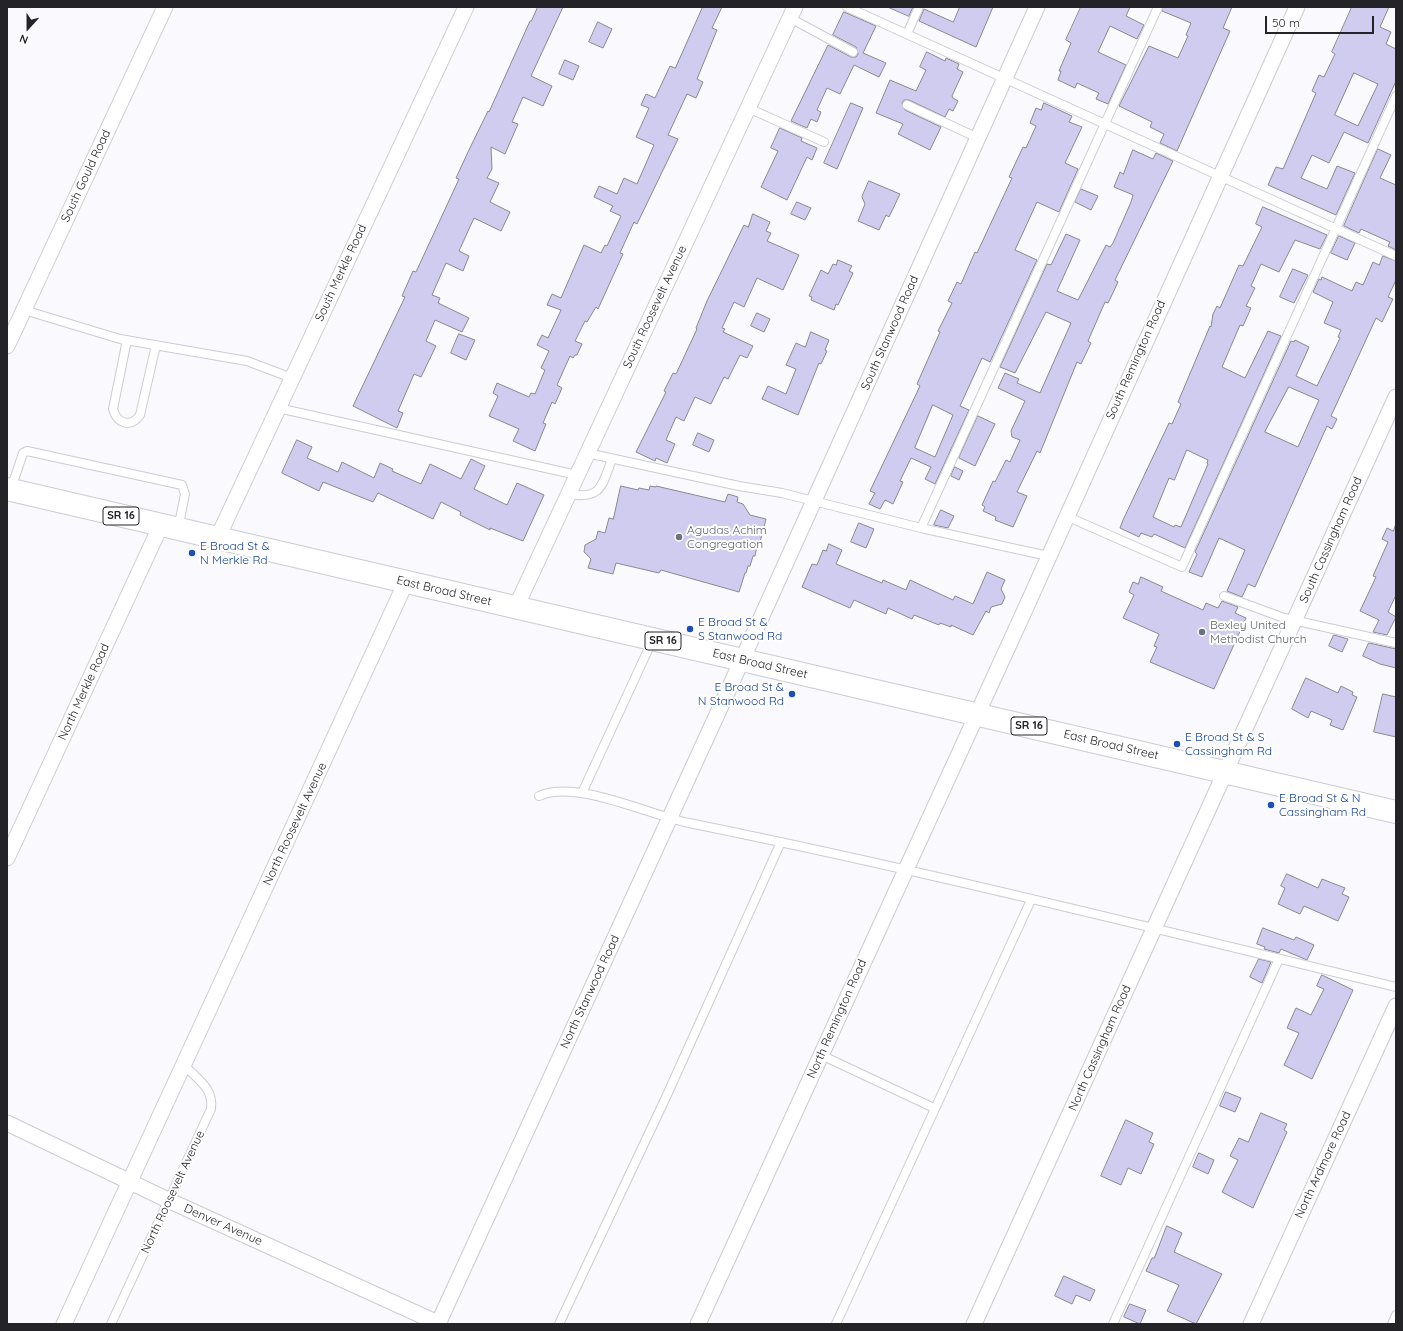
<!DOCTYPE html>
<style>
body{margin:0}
#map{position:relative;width:1403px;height:1331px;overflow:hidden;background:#fafafe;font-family:Quicksand,sans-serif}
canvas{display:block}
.frame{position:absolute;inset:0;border:8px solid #242428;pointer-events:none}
.north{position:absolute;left:8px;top:8px;width:40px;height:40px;-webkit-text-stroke:3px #fff;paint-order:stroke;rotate:201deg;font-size:11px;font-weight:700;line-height:16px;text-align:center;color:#242428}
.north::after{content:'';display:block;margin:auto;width:14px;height:18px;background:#242428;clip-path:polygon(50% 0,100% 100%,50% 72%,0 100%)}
.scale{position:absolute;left:1265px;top:16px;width:109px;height:18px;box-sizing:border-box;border:2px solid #242428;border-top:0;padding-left:5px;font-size:12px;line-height:14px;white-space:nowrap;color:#242428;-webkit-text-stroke:3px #fff;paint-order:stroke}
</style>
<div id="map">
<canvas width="1403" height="1331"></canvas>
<div class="frame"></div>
<div class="north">N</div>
<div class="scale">50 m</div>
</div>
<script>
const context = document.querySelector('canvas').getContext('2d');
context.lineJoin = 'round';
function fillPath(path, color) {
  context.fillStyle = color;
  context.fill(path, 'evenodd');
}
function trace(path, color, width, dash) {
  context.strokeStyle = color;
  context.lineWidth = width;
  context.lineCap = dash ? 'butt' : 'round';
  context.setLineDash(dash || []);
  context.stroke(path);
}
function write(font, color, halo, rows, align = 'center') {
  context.font = font + ' Quicksand,sans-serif';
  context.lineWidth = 4;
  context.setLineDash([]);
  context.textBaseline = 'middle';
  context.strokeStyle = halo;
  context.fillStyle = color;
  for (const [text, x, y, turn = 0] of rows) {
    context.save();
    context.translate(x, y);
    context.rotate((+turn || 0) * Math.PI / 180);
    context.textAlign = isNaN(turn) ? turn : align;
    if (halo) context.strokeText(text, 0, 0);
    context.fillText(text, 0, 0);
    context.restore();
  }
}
const building = new Path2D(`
 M538 7H563L531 76 552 86 543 106 523 97 512 122 518 124 505 154 491 147 492 169 487 178 499 183 490 202 510 212 501 231 474 218 459 251 469 256 463 271 446 263 432 295 440 298 438 303 469 318 462 332 435 320 426 341 436 346 421 377 414 374 398 411 403 413 397 428 353 406 405 297 402 296 413 271 416 272 459 179 456 178 468 152 488 111 489 112 530 21H531Z
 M703 7H722L712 28 717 30 697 79 703 82 696 98 687 94 668 135 678 139 637 224 634 222 620 253 623 254 598 309 596 307 587 322 585 321 575 341 582 344 577 355H575L573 358 570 356 557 385 562 388 555 404 552 402 543 423 546 424 535 451 513 441 519 429 489 416 498 396 493 393 497 383 529 397 531 393 535 394 545 370 541 368 549 351 537 345 542 335 548 338 561 310 547 305 552 294 561 298 584 245 601 253 605 245 607 246 621 216 610 211 613 206 594 197 599 186 617 194 624 178 637 184 654 145 636 137 649 108 641 105 646 94 655 98 670 66 675 68Z
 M888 7H913L909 16Z
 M960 7H993L976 47 919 21 924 9 953 22Z
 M1081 7H1130L1126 16 1144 25 1137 39 1110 26 1098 52 1126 65 1108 104 1096 99 1099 93 1077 83 1075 88 1058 80 1061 71H1059L1071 43 1066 40Z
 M1163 7H1232L1223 28 1230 31 1177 151 1160 143 1164 134 1150 127 1152 122 1119 106 1149 46 1178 58 1188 36 1186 35 1191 23 1162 11Z
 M1352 7H1389L1380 27 1391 32 1386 44 1396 49V81L1368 143 1344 132 1329 163 1312 155 1301 178 1327 189 1337 166 1355 173 1336 215 1268 185 1276 167 1283 169 1316 93 1312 91 1319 75 1324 77 1335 54 1332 52ZM1354 73 1378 84 1358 126 1335 115Z
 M844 12 876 26 863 53 886 63 879 77 854 65 840 94 827 88 817 110 821 112 817 122 811 119 807 128 791 121 828 45 851 57H856L858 54 856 47 833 35Z
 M598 22 612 29 603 48 589 42Z
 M927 52 945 61 946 58 959 64 957 69 963 72 952 96 953 98 958 101 953 111 949 109 945 117 909 100H904L902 103 905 110 941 127 930 150 898 134 903 124 876 113 890 80 916 91 926 70 920 67Z
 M565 60 579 66 573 80 559 74Z
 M851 103 863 108 837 169 824 163Z
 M1044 103 1072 116 1069 122 1082 127 1065 163 1078 169 1059 212 1037 202 1015 250 1037 260 990 362 982 358 960 406 969 410 935 484 925 479 931 467 911 458 900 481 903 482 893 504 885 500 880 509 869 504 875 493 870 491 920 386 917 384 940 332 938 331 952 303 948 301 957 282 961 284 975 252 977 253 1012 178 1009 177 1023 147 1026 148 1036 126 1030 123 1036 108 1041 110ZM933 405 953 415 935 457 915 448Z
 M780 128 802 138 801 141 817 148 812 160 807 157 787 200 761 187 778 151 771 148Z
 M1378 149 1391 155 1380 178 1396 185V250L1388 246 1390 242 1361 229 1359 233 1344 226Z
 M1133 150 1153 159 1156 153 1173 161 1115 280 1118 282 1111 297 1108 303 1105 302 1088 341 1091 343 1081 364 1077 362 1040 453 1037 451 1017 492 1027 496 1013 527 995 520 996 517 983 511 985 507 982 505 993 481 995 482 1006 460 1010 462 1020 440 1012 437 1011 431 1025 401 998 388 1005 373 1019 379 1017 383 1040 393 1071 323 1046 312 1015 373 1000 367 1047 264 1051 265 1066 234 1080 240 1057 291 1078 300 1106 245 1110 247 1113 243 1131 202 1133 195 1114 187 1120 172 1123 174Z
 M869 181 900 194 889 217 886 215 879 230 858 221 865 204 862 197Z
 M1081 189 1098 196 1091 210 1075 202Z
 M797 202 811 208 805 220 791 214Z
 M1263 207 1327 235 1320 249 1295 240 1279 272 1261 264 1251 286 1255 288 1246 306 1251 308 1243 326 1240 325 1222 367 1245 378 1268 331 1281 336 1185 548 1154 534 1152 537 1141 533 1139 537 1120 528 1123 520 1169 423 1172 424 1181 404 1178 402 1210 326 1211 327 1213 314 1217 306 1220 308 1239 265 1243 266 1262 227 1256 224ZM1187 450 1208 460 1207 463 1208 464 1181 527 1175 525 1174 527 1153 517 1169 478 1174 480Z
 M753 214 770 222 766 231 771 233 767 241 799 255 783 290 757 278 744 307 734 302 722 328 725 329 723 332 753 346 747 358 740 355 728 379 724 377 711 404 695 397 684 421 676 417 666 440 675 444 667 463 656 458 655 461 636 452 666 392 664 391 673 373 676 374 697 329 696 328 707 301 744 225 748 227Z
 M1339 236 1355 243 1347 260 1331 253Z
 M1383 256 1396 261V280L1388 297 1393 299 1382 322 1376 318 1331 416 1337 419 1332 429 1327 426 1255 587 1248 584 1242 597 1227 591 1245 550 1219 538 1202 577 1189 572 1197 554 1195 552 1291 341 1294 342 1295 340 1309 347 1296 376 1317 386 1340 338 1338 337 1341 330 1324 323 1333 302 1313 292 1319 279 1321 280 1322 277 1352 291 1356 282 1363 285 1373 262 1379 265ZM1289 387 1319 400 1298 447 1265 432Z
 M838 260 852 266 849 271 853 273 838 305 836 304 834 310 811 300 812 297 809 296 821 270 828 274 833 264 836 265Z
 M1293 269 1308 275 1294 303 1280 297Z
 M757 313 770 319 764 332 751 326Z
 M811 332 829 340 825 350 827 351 821 364 819 363 798 415 762 399 768 386 786 394 796 369 786 365 796 343 805 347Z
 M459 334 475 340 466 360 451 353Z
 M978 416 995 424 975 466 959 458Z
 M698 433 714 440 709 452 693 445Z
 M297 440 312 447 307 458 338 472 342 462 374 478 380 463 393 469 392 471 421 484 430 464 461 479 471 459 485 466 474 489 507 505 517 483 544 495 523 541 490 528V530L460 515 461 512 441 502 433 519 378 493 373 502 323 482 319 491 282 473Z
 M955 467 963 471 959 480 951 476Z
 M621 486 638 490 639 488 649 490 650 486 656 487V486L725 502 728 494 738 497 737 502 743 504 750 515 766 519 759 546H757L755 556H753L750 566H748L746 573H745L739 592 661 570 659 573 616 563 613 574 588 568 591 559 584 552 585 545 596 539 598 531 605 533 609 518 613 519Z
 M941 510 954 516 948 528 934 525Z
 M859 523 874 529 866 548 851 542Z
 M1396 524V595L1388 612 1396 617 1387 635 1373 632 1379 620 1360 611 1376 577 1373 576 1388 542 1382 539 1387 528 1393 531Z
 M829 544 842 550 836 564 882 583 883 580 906 590 910 580 953 600 955 596 973 604 987 572 1005 580 1001 589 1005 597 1002 604 991 607 989 613 986 611 973 635 951 625V627L940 623 939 625 914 615 912 619 888 608 886 614 854 600 850 608 802 587 812 564 817 565 823 550 826 551Z
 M1141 577 1163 587 1161 591 1203 610 1206 603 1218 608 1222 601 1238 607 1235 613 1246 618 1214 689 1150 662 1157 647 1154 646 1159 634 1123 618 1134 595 1129 592 1133 582 1138 584Z
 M1334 635 1348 639 1342 652 1329 646Z
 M1369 643 1396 649V668L1380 664 1363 656Z
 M1306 678 1338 693 1341 686 1353 692 1352 695 1357 697 1343 730 1330 725 1332 720 1311 711 1308 718 1292 709Z
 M1383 694 1396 697V737L1374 732Z
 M1287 874 1318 888 1322 879 1345 888 1342 894 1349 897 1338 921 1304 906 1300 914 1278 904 1285 888 1281 886Z
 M1263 928 1294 940 1296 937 1314 945 1307 960 1281 949 1279 953 1264 949 1265 947 1257 944Z
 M1259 959 1271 962 1262 983 1250 977Z
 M1322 975 1353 990 1312 1079 1284 1065 1299 1033 1287 1028 1296 1008 1311 1015 1324 989 1317 986Z
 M1226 1092 1241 1098 1235 1112 1220 1106Z
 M1261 1113 1287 1124 1284 1130 1287 1132 1253 1208 1222 1192 1238 1160 1230 1156 1239 1138 1248 1142Z
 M1126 1120 1153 1133 1149 1142 1154 1144 1141 1174 1128 1168 1121 1185 1101 1176Z
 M1199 1153 1214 1160 1208 1174 1193 1167Z
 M1167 1226 1182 1233 1174 1252 1222 1274 1196 1324 1167 1311 1179 1285 1146 1271 1152 1258H1154Z
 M1064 1276 1095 1290 1090 1301 1076 1295 1072 1304 1055 1296Z
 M1130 1304 1146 1310 1140 1324 1124 1317Z`);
fillPath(building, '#cfccf0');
trace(building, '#898891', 1);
const lane = new Path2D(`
 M847 7 1396 256
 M790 18 853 52
 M907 34 919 7
 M907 105 978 138
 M748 108 824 142
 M24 310 120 339 247 361 292 378
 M127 340 113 409C117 424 131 428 140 415L156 345
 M278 408 577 475
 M587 453 739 486 782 493 921 528 1048 556
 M11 489 23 453 27 451 182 485 185 494 178 529
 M569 494C602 500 602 485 612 459
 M1066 516 1182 567 1396 96
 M921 528 1158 7
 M1224 596 1284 618 1396 643
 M582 793 653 639
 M539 796C576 779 649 815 689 823 926 871 1161 930 1396 987
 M821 1055 934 1108
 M111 1324 211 1109C214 1088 197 1079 184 1065
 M559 1324 667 1095 781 842
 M836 1324 1031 900
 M1113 1324 1279 959
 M1392 1324 1396 1315`);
const street = new Path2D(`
 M7 346 165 7
 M217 539 466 7
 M516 607 795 7
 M7 858 161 525
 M7 1123 170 1201 440 1324
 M64 1324 406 582
 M438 1324 742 660 1037 7
 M698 1324 1023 614 1297 7
 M974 1324 1396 397
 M1251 1324 1396 1006`);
const primary = new Path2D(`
 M7 489 1396 812`);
trace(lane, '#cbcbd4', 10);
trace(street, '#cbcbd4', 17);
trace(primary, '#cbcbd4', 24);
trace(lane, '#fff', 8);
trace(street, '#fff', 15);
trace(primary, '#fff', 22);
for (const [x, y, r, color] of [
 [679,537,4,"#6b7280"],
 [192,553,4,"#1a4fb4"],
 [690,629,4,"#1a4fb4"],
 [1202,632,4,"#6b7280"],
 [792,694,4,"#1a4fb4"],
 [1177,744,4,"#1a4fb4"],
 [1271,805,4,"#1a4fb4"]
]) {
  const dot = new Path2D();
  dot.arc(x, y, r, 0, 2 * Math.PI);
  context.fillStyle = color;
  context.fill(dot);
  trace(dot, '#fff', 1.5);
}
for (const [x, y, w] of [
 [121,516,36],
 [663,641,36],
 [1029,726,36]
]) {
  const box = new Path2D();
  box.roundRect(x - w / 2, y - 9, w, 18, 3);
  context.fillStyle = '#fff';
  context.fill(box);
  trace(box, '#242428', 1);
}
write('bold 11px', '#242428', null, [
 ["SR 16",121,516],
 ["SR 16",663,641],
 ["SR 16",1029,726]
]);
write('12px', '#242428', '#fff', [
 ["South Gould Road",86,176,-65],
 ["South Merkle Road",341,273,-65],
 ["South Roosevelt Avenue",655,307,-65],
 ["South Stanwood Road",890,333,-66],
 ["South Remington Road",1136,360,-66],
 ["South Cassingham Road",1331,540,-66],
 ["East Broad Street",444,591,13],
 ["East Broad Street",760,664,13],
 ["North Merkle Road",84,692,-65],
 ["East Broad Street",1111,745,13],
 ["North Roosevelt Avenue",295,824,-65],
 ["North Stanwood Road",590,992,-65],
 ["North Remington Road",837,1019,-66],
 ["North Cassingham Road",1100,1048,-66],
 ["North Ardmore Road",1323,1165,-65],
 ["North Roosevelt Avenue",173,1192,-65],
 ["Denver Avenue",223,1225,24]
]);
write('12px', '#5b616d', '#fff', [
 ["Agudas Achim",687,530],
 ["Congregation",687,544],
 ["Bexley United",1210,625],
 ["Methodist Church",1210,639]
], 'left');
write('12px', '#164399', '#fff', [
 ["E Broad St &",200,546],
 ["N Merkle Rd",200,560],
 ["E Broad St &",698,622],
 ["S Stanwood Rd",698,636],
 ["E Broad St &",784,687,"right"],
 ["N Stanwood Rd",784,701,"right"],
 ["E Broad St & S",1185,737],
 ["Cassingham Rd",1185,751],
 ["E Broad St & N",1279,798],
 ["Cassingham Rd",1279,812]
], 'left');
</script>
